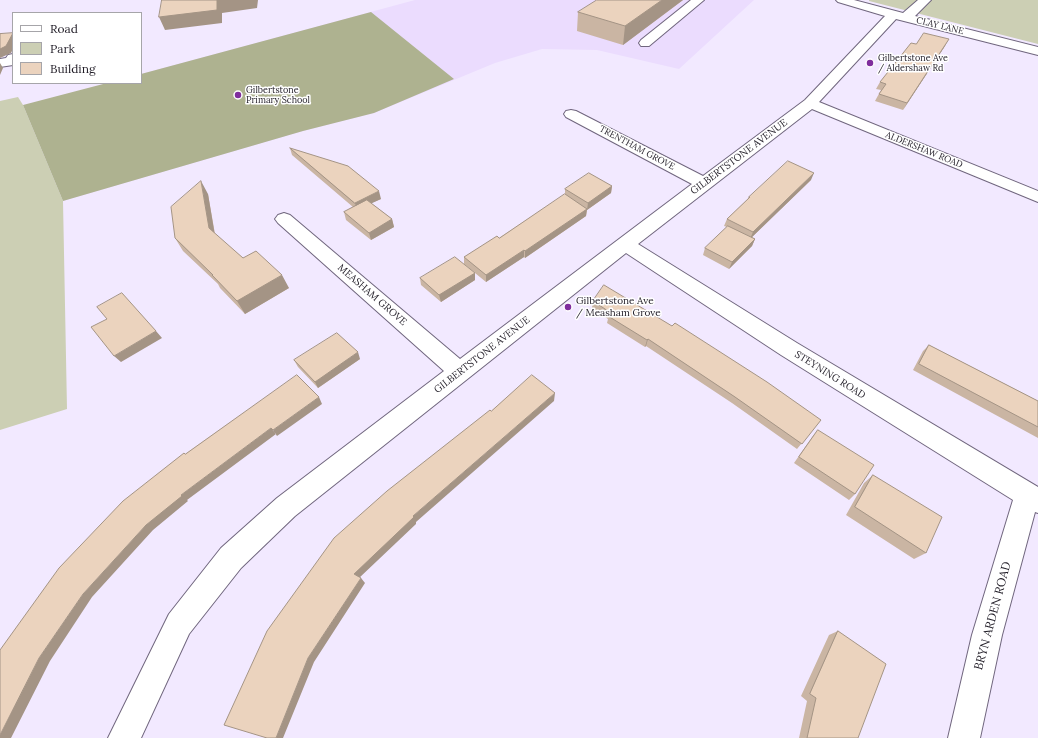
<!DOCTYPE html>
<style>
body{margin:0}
#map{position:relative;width:1038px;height:738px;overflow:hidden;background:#f2e9ff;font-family:Lora,serif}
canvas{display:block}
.legend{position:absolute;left:12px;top:12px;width:130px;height:72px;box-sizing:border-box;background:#fff;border:1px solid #a6a5a9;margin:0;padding:5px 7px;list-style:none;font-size:12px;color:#211d27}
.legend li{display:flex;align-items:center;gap:8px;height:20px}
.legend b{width:20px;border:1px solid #a6a5a9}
</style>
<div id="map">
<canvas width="1038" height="738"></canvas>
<ul class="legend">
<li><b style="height:5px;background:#fff"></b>Road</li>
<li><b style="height:11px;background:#cccfb4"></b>Park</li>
<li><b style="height:11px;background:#ebd3be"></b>Building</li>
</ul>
</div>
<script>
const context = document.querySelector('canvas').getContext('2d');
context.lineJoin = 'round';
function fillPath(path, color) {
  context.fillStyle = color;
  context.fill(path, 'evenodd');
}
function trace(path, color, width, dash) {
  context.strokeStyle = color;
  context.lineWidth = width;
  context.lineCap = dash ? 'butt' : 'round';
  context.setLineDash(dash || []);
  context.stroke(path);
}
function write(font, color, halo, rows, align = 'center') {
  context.font = font + ' Lora,serif';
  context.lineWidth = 3;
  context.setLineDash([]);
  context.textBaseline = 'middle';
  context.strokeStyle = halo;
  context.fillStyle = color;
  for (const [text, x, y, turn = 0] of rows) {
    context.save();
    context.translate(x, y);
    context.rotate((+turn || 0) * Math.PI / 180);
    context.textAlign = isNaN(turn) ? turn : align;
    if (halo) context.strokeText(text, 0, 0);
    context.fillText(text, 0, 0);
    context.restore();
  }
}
fillPath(new Path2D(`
 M415 0H754L679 69 597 50 542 49 495 63 374 113 303 131 63 201 107 83H141V74Z`), '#ebdcfe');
fillPath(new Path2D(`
 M869 0H1038V44L869 1Z
 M18 97 23 105 63 201 67 409 0 430V101Z`), '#cccfb4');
fillPath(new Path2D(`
 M371 12 454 79 374 113 303 131 63 201 23 105 107 83H141V74Z`), '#aeb290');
const minor = new Path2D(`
 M691 0H704L649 46H641L639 43 641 40Z
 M836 0H854L903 13 918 0H931L915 16 1038 47V55L896 19 819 102 1038 191V202L812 109 638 244 797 343 1038 487V513L1035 512 1002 635 980 738H948L972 635 1013 500 781 355 626 253 295 516 241 568 189 634 141 738H108L169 614 221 548 277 498 444 371 278 223 275 219 278 215 284 213 290 215 460 359 692 184 566 117 564 114 566 111 571 110 576 111 703 176 805 100 885 16 838 2Z
 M13 54V65L0 67V59L6 58 8 55Z`);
trace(minor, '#70667e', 2);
fillPath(minor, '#fff');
fillPath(new Path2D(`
 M683 0 623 45 577 31 578 12Z
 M916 44 945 46 903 110 875 101 881 90 876 89 880 82Z
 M290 148 381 199 371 203 392 219 394 227 371 240 346 220 344 212 353 207 292 155Z
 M811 180 752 237 755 239 752 246 729 269 703 255 705 248 727 227 724 226 727 219 747 200 749 197Z
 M612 186 611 193 587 210 586 216 525 258 524 257 486 282 464 264V257L499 238 565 195V189Z
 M208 194 215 234 243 258 289 288 245 314 220 288 218 284 183 251 175 238Z
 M475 273V280L441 302 421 285 420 278Z
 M593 301 821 420 797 449 732 403 646 346 645 347 607 323 608 319 592 308Z
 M929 345 1038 401V438L913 370 923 351Z
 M360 359 318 388 298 367 294 360Z
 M818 430 855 494 849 500 794 463 813 436Z
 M873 475 926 553 914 559 846 515 864 483Z
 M838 631 858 738H799L807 701 801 696 829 635Z`), '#cab5a3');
fillPath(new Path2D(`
 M217 0H258L257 8 222 13V23L165 30 159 17Z
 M662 0H683L623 45 625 26Z
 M13 33V49L11 53 0 58V49Z
 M949 39 945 46 903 110 907 103Z
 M0 63 3 68 0 75Z
 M814 173 811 180 750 239 753 232Z
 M201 181 208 194 216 242 209 228Z
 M612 186 611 193 587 210 588 203Z
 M379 191 381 199 357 210 355 203Z
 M587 209 586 216 525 258V251Z
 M392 219 394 227 371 240 369 233Z
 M755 239 752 246 729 269 732 262Z
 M524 250V257L486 282V275Z
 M475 273V280L441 302 439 295Z
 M282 275 289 288 245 314 237 301Z
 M156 331 162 338 121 362 114 356Z
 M648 339 646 346 645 347 647 340Z
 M358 352 360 359 318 388 315 382Z
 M555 393 554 401 416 522V524L358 579 354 574 413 516Z
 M319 397 322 404 277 436 273 430Z
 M271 428 276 434 187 500 188 501 153 530 92 597 50 661 11 738H0V735L39 658 83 594 146 525 181 495Z
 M361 578 365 583 314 662 283 738H276L308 658Z`), '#a49485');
const building = new Path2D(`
 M162 0H219H217V10L159 17Z
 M597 0H662L625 26 578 12Z
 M13 33 6 46 0 49V34Z
 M924 33 949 39 907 103 879 94 886 84 880 82 911 43 916 44Z
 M290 148 348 166 379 191 355 203Z
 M788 161 814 173 753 232 727 219 750 197H749Z
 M589 173 612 186 588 203 565 189Z
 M201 181 209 228 243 258 256 251 282 275 237 301 212 275H213L175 238 171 207Z
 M565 194 587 209 525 251 524 250 486 275 464 257 497 236 499 238Z
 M367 200 392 219 369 233 344 212Z
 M728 226 755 239 732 262 705 248Z
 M455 257 475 273 439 295 420 278Z
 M604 285 672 326 675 323 767 382 821 420 802 444 735 397 648 339 647 340 608 316 611 313 593 301Z
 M122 293 156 331 114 356 91 327 107 319 97 307Z
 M337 333 358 352 315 382 294 360Z
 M929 345 1038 401V427L919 364Z
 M297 375 319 397 273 430 271 428 181 495 182 496 146 525 83 594 39 658 0 735V650L59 568 123 501 184 453 185 454Z
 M532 375 555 393 413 516 414 517 354 574 361 578 308 658 276 738H267L224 725 267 631 334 538 387 491 490 410 491 411Z
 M818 430 874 465 855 494 799 457Z
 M873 475 942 517 926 553 855 507Z
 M838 631 886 664 858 738H807L816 698 810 694Z`);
fillPath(building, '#ebd3be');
trace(building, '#a49485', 1);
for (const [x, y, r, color] of [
 [870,63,4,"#7f2d9d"],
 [238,95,4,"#7f2d9d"],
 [568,307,4,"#7f2d9d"]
]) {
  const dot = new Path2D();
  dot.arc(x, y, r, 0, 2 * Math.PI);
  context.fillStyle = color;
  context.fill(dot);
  trace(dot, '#fff', 1.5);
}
write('9px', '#211d27', '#fff', [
 ["CLAY LANE",940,26,14],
 ["TRENTHAM GROVE",637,148,28],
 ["ALDERSHAW ROAD",924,150,22]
]);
write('9px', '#211d27', '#fff', [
 ["Gilbertstone Ave",878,58],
 ["/ Aldershaw Rd",878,68],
 ["Gilbertstone",246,90],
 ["Primary School",246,100]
], 'left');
write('10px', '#211d27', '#fff', [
 ["GILBERTSTONE AVENUE",739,157,-37],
 ["MEASHAM GROVE",372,295,41],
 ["GILBERTSTONE AVENUE",482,355,-38],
 ["STEYNING ROAD",830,375,32]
]);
write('10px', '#211d27', '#fff', [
 ["Gilbertstone Ave",576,301],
 ["/ Measham Grove",576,313]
], 'left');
write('12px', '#211d27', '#fff', [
 ["BRYN ARDEN ROAD",993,616,-75]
]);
</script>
